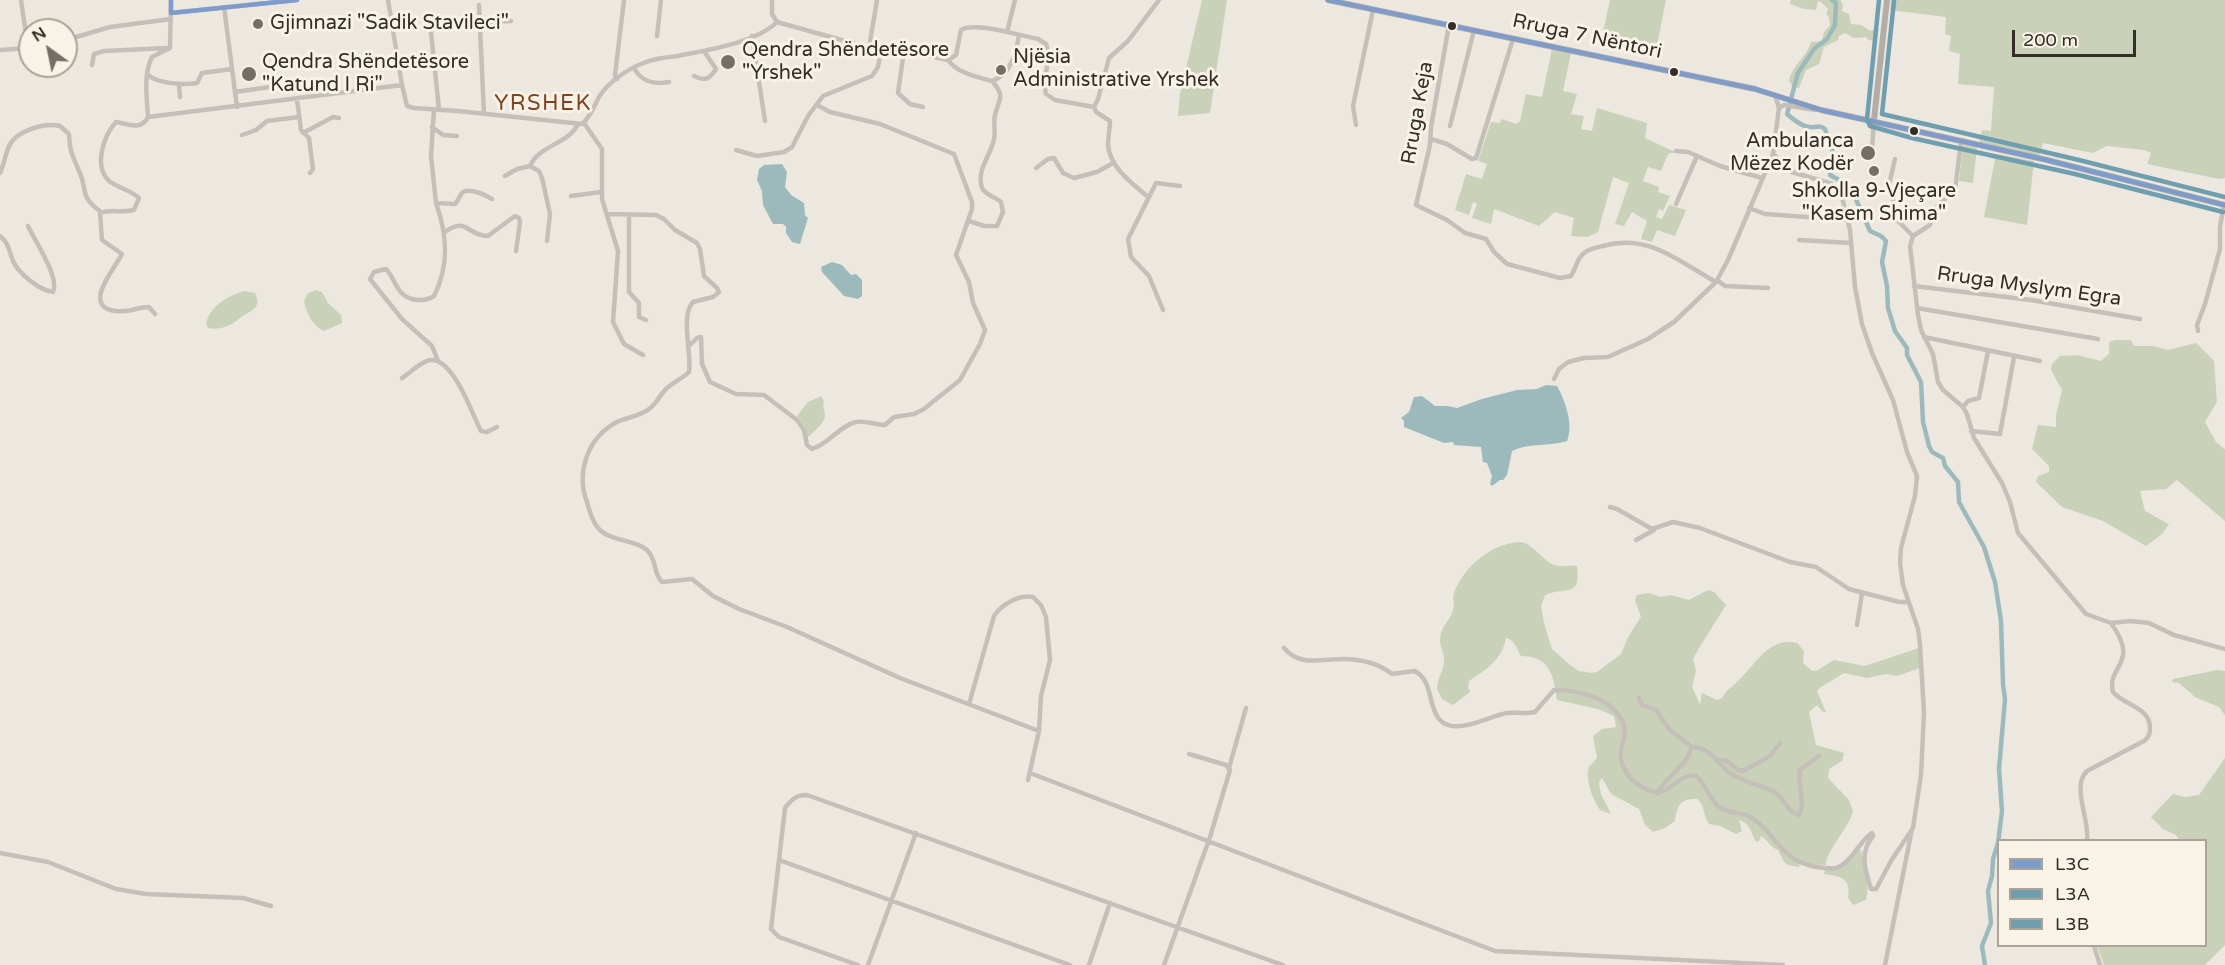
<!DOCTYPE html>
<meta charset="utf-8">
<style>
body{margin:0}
#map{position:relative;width:2225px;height:965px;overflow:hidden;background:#ece7df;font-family:"Varela Round",sans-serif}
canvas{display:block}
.legend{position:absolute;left:1997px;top:839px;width:210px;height:108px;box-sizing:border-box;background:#f9f2e6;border:2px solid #aba39a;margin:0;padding:8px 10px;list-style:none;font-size:18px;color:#352d27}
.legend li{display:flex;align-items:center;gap:12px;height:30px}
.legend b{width:30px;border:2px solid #aba39a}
.north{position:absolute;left:18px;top:18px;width:60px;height:60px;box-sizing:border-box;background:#f9f2e6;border:2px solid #aba39a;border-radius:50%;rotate:327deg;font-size:16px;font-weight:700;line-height:24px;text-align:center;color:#352d27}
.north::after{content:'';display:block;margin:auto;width:21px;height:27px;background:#756e67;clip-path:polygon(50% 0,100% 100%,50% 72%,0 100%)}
.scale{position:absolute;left:2012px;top:30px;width:124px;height:27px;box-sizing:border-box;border:3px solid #352d27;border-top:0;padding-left:8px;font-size:18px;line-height:21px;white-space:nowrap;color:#352d27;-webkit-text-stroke:4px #f9f2e6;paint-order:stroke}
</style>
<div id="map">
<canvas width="2225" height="965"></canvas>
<ul class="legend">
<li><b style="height:8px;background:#7d9bcb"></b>L3C</li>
<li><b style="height:8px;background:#6f9eaf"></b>L3A</li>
<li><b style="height:8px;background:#6f9eaf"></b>L3B</li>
</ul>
<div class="north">N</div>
<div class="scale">200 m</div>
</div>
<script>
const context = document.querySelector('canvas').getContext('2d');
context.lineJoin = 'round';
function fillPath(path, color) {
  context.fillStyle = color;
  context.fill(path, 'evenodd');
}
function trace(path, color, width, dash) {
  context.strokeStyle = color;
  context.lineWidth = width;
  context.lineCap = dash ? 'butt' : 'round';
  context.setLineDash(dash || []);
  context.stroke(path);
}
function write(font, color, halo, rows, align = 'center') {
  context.font = font + ' "Varela Round",sans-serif';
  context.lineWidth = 6;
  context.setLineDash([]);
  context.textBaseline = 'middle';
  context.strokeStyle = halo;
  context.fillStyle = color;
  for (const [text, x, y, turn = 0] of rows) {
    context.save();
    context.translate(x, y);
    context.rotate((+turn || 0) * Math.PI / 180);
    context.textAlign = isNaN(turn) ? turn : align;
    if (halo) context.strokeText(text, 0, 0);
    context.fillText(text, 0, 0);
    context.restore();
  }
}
fillPath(new Path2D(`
 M1202 0H1227L1210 113 1178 116 1180 94Z
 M1610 0H1666L1656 50 1601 41Z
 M1791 0H1840L1843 4 1842 11 1849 14 1851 24 1861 25 1870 31 1878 28 1877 41 1868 40 1866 37 1854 38 1845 33 1839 36 1838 40 1824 47 1819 64 1806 70 1799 88 1793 87 1789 81C1792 65 1807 57 1811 42L1822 41 1824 32 1830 25 1829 17 1826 14 1828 9 1822 3 1818 1 1816 10 1804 9 1790 4Z
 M1891 0H2225V178L2219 179 2147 164 2151 153 2144 150 2107 146 2093 153 2043 143 2039 157 1979 143 1982 130 1991 131 1994 87 1958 84 1960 54 1949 51 1951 36 1945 34 1946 17 1890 10Z
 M1552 49 1571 53 1563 91 1577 94 1571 114 1584 116 1581 129 1592 131 1597 108 1647 123 1645 138 1675 152 1668 154 1661 171 1648 167 1643 181 1659 187 1658 192 1670 196 1663 211 1659 209 1656 217 1662 219 1669 205 1686 210 1675 236 1657 230 1652 242 1641 239 1647 221 1632 212 1624 226 1615 224 1629 183 1613 177 1598 232 1588 237 1571 236 1574 218 1555 212 1539 226 1494 209 1491 224 1472 218 1477 204 1473 202 1469 215 1455 210 1466 174 1482 179 1487 164 1478 161 1491 122 1500 123 1502 119 1516 124 1520 121 1526 94 1542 97Z
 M1963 145 1977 148 1973 183 1959 181Z
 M1996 154 2034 161 2027 225 1984 217Z
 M316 290 322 292 328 303 341 315 342 323 324 331C313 326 306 313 304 301L308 293Z
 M244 291 255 293C263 309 249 311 240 318 232 325 219 331 208 328L206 323C211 305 228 296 244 291Z
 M2115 340H2131L2134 346H2153L2168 350 2196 343 2214 361 2217 402 2205 422 2216 442 2225 449V521L2177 480 2166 489 2140 491 2145 511 2169 524 2162 534 2146 546 2103 521 2062 507 2036 482 2038 476 2049 472V466L2032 449 2038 425 2056 427V415L2062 390 2051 370 2052 364 2060 356 2077 355 2101 361 2109 354V342Z
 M821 396 824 401C822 408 825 410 825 417 824 424 812 433 807 438L805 427 797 416 808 402Z
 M1519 542C1530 541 1541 558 1552 564 1561 569 1568 564 1577 566 1581 599 1566 586 1545 595L1541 606 1544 623 1552 649 1570 665 1579 671 1591 673 1597 672 1621 654 1628 637 1641 617 1635 600 1637 595 1649 593 1660 597 1671 595 1689 600 1708 590 1714 592 1726 605 1699 648 1693 659 1696 671 1692 687 1700 704 1702 693 1717 700 1722 698C1726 690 1732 687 1738 681 1755 665 1769 636 1797 643L1804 651 1803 663 1812 671 1818 670 1834 660 1865 666 1919 648 1920 668 1897 676 1886 674 1867 678 1844 673 1821 687 1817 691 1826 712H1823L1817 705 1809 712 1816 745 1844 753 1842 761 1829 769 1828 778 1849 800 1853 811C1850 826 1825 853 1826 865L1810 864 1800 861 1799 867C1783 865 1785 863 1778 850 1770 847 1768 840 1761 836L1759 841 1756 842C1751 833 1751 824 1739 820L1742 831 1736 834 1720 826 1709 824C1702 815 1706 806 1697 799 1679 798 1677 807 1675 821L1665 828 1653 832 1645 825 1639 809 1611 794 1602 778 1599 783 1601 794 1611 814 1600 810C1593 800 1586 782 1588 770 1589 765 1594 762 1597 758L1593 736 1602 729 1616 727 1614 716 1598 709 1557 700C1554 676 1550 656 1521 656 1516 648 1516 641 1506 638 1502 660 1487 669 1469 681L1468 687 1470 692 1453 705 1442 699 1437 689C1437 679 1443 672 1444 662 1445 654 1440 648 1440 640 1440 628 1449 621 1453 611 1455 605 1452 599 1454 593 1464 566 1491 544 1519 542Z
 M2217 670 2225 671V715L2219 707 2195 697 2179 683 2172 682 2173 679Z
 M2225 758V945L2205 965H2104L2097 946H2206V840H2179L2176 835 2163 829 2151 817 2173 794 2185 797 2199 795Z
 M1859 849 1862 852C1862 871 1871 883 1866 900L1853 905 1848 898C1851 878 1842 877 1824 874L1826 867 1838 868Z`), '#cad1b9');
fillPath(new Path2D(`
 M782 164 787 172 785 187 791 195 804 203 805 215 808 218 800 244 792 242 786 233V227L783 224H773L763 205 762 191 757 180 759 169 764 165Z
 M832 262 842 265 851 275 856 274 862 280V296L858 299 844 296 822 272 821 267Z
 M1546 385 1557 386C1565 400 1574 425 1567 441 1549 447 1530 442 1512 451L1507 475 1503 480H1500L1492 486 1490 484 1492 476 1487 463 1483 462 1481 447 1454 445 1453 442 1444 443 1404 427V421L1401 418 1409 412 1414 397 1422 396 1435 406H1448L1457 408 1482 399 1517 390 1537 389Z`), '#9cbabc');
trace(new Path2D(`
 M1832 0 1836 3 1835 25 1827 39 1814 49 1798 73 1787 114C1793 119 1802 127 1810 127 1818 128 1819 124 1825 129L1833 153 1830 175 1850 186 1870 231 1881 236 1886 241 1882 262 1887 286 1888 308 1895 331 1907 348V355L1921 382 1923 422 1929 446 1932 452 1943 458 1945 466 1958 482 1959 502 1984 547 1995 582 2001 621 2003 684 2005 699 1999 769 2002 811 1998 843 1993 859 1992 876 1988 891 1991 923 1982 946 1985 965`), '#9cbabc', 4.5);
trace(new Path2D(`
 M21 0 28 48
 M388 0 402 85 407 106 414 108 458 111 582 124C590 118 594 106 599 97 609 81 629 68 646 62 656 58 668 57 678 56 706 50 756 43 777 22
 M772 0V14L777 22 863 46 917 53 948 60C957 73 977 77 992 81 1011 75 1016 53 1019 35
 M479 5 484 114
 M224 7 237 107
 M171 13 297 0
 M430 22 439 110
 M480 22 511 21
 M1449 25 1431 127 1430 145 1416 205 1447 220 1465 233 1486 239 1494 252 1507 264 1560 278 1571 276C1576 269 1576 261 1582 255 1587 249 1595 248 1603 246 1648 233 1678 261 1716 282
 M1007 32 1015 0
 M657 36 661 0
 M752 36 765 121
 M66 40 110 27 171 19
 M869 48 877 0
 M0 50 30 48
 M904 51 898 93 910 104 923 107
 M948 60 956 55 961 30C974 21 1021 36 1038 39L1046 44C1053 60 1041 77 1046 94L1055 100 1094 107
 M92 65 94 54 104 51 166 48
 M634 68C641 81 654 85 669 82
 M148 75C159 84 183 85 197 83L202 73 232 69
 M694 76C705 81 709 80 716 69L704 51
 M617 79 615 75 624 0
 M179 85 180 97
 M235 92 270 87
 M297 99 301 130 309 138 313 169 310 173
 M1094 107 1098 99 1109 58 1128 41 1159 0
 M1094 107 1096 112 1110 121C1110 129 1108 137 1108 145 1110 168 1132 183 1148 197
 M1779 108 1784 105 1816 110
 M434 109 431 156 436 203 455 204C458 201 461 193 463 192 471 188 486 195 492 199
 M148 117 402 85
 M584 123 602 149V199L618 251 613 322 624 344 643 355
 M1356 125 1353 106 1373 10
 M1450 126 1474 30
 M432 127 443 135 457 136
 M303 133 333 117 339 118
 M242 135 256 130 267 121 299 117
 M1431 139 1447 144 1472 159 1476 158 1513 39
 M1961 141 1955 191 1938 205 1930 225 1913 236 1910 246 1918 315 1921 330 1933 354 1938 382 1943 390 1963 407 1967 414 1974 438 2002 483 2010 502 2018 533 2086 614 2111 623 2131 621 2149 623 2174 635 2225 649
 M1872 148 1874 121
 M736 150 757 156 784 152 792 147 808 116 823 96 872 76 878 67 881 50
 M1676 151 1688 152 1720 166 1762 178
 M1895 159 1888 189 1894 202 1893 214 1896 219 1913 236
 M530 166 539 171 542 178 550 214 547 241
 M1036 168 1048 159 1054 158 1063 173 1074 178 1097 172 1113 163
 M0 173C4 165 5 155 9 146 16 131 44 122 60 126L69 134C70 153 72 154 79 171 89 192 78 195 101 212
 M505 176 517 169 530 166C539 145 569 144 578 124
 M571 196 601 192
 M436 203C447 234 450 265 434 296 423 303 407 301 399 290 394 283 392 275 386 269L374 272 370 279 402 319 432 346 438 361
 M1676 204 1697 156
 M1749 208 1765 214 1848 220
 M607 214 656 215 664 219 675 230 697 243 700 249 704 276 717 288 719 292 713 297 693 302C680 316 692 353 689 372 683 378 674 382 667 388 660 394 657 404 649 409 639 417 626 417 615 423 587 439 576 473 587 502 590 512 593 524 601 531 614 542 634 539 647 550 657 559 653 574 662 582L692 579 713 596 739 609 787 627 900 678 1039 731
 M629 215V292L639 303V317L646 320
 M969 221 984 226H997L1003 212 1001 202C996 197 985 195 982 188 976 170 991 155 994 139 996 131 993 123 995 115 999 98 1006 97 992 81
 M445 232C467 216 467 236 488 236L515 216 519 218 520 222 516 251
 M0 236C9 243 9 251 13 261 19 274 39 290 53 292 60 278 35 241 28 226
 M1799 240 1851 243
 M1717 280 1725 286 1768 288
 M1914 286 2031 300 2140 319
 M1917 308 2098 339
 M1163 310 1149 276 1131 257 1128 239 1156 183 1180 186
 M155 314 149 307C138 307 127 313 116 311 80 307 116 267 122 254L102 240 100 213C109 209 123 213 134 210L139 198C131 190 118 188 109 181 93 166 104 135 116 122 128 124 141 131 148 117 147 98 143 75 152 57L170 48 171 0
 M2198 331 2197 325 2205 304 2220 249V227L2224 204
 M1924 337 2040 361
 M688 347 697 338 701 337 702 364 710 382 736 394 764 395 797 420 804 430 807 445 812 449C829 444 839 426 856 422 866 420 875 425 885 425L894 417 914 414 924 409 960 380 980 344 985 330 973 303 969 282 956 255 972 209V202L954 154 880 124 830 112 817 105
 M402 378C410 373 420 362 430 360 453 357 472 414 481 431L487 432 497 427
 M1554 379 1559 369 1568 362 1584 358 1608 357 1648 339 1674 322 1716 282 1728 260 1773 154 1779 108 1775 95
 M1963 407 1968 401 1979 398 1988 351
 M1971 431 2000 434 2014 357
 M1610 507 1617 509 1652 529 1673 522 1700 528 1790 562 1816 567 1849 589 1899 602H1909
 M1636 540 1654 530
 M1857 625 1862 593
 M1284 648C1300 667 1321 659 1343 659 1360 659 1378 663 1392 674L1415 671C1431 681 1428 696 1435 712 1447 742 1487 716 1507 713 1516 712 1526 714 1535 712L1554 690C1580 690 1620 699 1625 731 1625 737 1623 742 1621 749 1618 764 1629 780 1642 787 1671 804 1674 772 1696 776 1706 784 1709 798 1718 806 1727 814 1738 811 1748 816 1777 831 1778 861 1817 867 1823 868 1830 869 1836 868 1852 863 1859 841 1872 833L1873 836C1859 853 1865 870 1871 889H1876L1891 861 1913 828 1921 775 1924 713 1920 645 1918 629 1903 585 1900 563 1901 548 1915 496 1917 476 1907 452 1893 400 1872 353 1862 324 1855 287 1850 230 1841 193 1832 184 1792 172 1773 154
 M1639 698 1642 705 1656 710 1669 729 1692 747
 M969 704 994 616C1001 605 1019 594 1033 597L1041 605 1046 617 1050 660 1041 696 1039 731 1028 780
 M1717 760H1725L1738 770 1743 771 1770 756 1780 743
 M1229 768 1246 708
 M1030 773 1495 951 1783 965
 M1657 793C1667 776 1686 767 1692 747 1712 747 1718 766 1733 775 1746 783 1763 785 1776 793 1785 799 1787 812 1799 815 1806 802 1797 784 1800 770L1819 756
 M2087 840C2090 820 2071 786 2087 771L2144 741C2149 737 2150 734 2150 728 2150 707 2125 706 2113 692 2106 665 2141 665 2111 623
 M0 853 48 862 116 889 146 894 243 898 271 906
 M779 860 1070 965
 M2094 946 2100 965
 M858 965 779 937 771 929 785 808C792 799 796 795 807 795L1283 965
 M868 965 916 833
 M1089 965 1110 903
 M1164 965 1210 837 1230 770 1226 765 1189 754
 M1885 965 1912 829`), '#c4bfb8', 4.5);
trace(new Path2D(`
 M1328 0 1755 89 1821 110 2047 160 2225 205
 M1874 120 1887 0`), '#b3ada7', 6);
trace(new Path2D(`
 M171 0V13L297 0
 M1328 0 1755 89 1821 110 2047 160 2225 205`), '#7d9bcb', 4.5);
trace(new Path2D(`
 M1879 0 1867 119 1870 126 1912 138 2075 174 2223 212`), '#6f9eaf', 4.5);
trace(new Path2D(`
 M1894 1 1882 114 2079 160 2225 197`), '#6f9eaf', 4.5);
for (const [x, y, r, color] of [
 [258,24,6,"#756e67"],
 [1452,26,5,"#352d27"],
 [728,62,8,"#756e67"],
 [1001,70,6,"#756e67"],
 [1674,72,5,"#352d27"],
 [249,74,8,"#756e67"],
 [1914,131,5,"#352d27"],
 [1868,153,8,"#756e67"],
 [1874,171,6,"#756e67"]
]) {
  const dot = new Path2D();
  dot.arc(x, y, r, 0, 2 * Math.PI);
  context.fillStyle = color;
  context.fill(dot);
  trace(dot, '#f9f2e6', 2);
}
write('20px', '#352d27', '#f9f2e6', [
 ["Gjimnazi \"Sadik Stavileci\"",270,24],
 ["Qendra Shëndetësore",742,51],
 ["\"Yrshek\"",742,74],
 ["Njësia",1013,58],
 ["Administrative Yrshek",1013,81],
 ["Qendra Shëndetësore",262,63],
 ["\"Katund I Ri\"",262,86],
 ["Ambulanca",1854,142,"right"],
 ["Mëzez Kodër",1854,165,"right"],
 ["Shkolla 9-Vjeçare",1874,192,"center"],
 ["\"Kasem Shima\"",1874,215,"center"]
], 'left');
write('20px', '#352d27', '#f9f2e6', [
 ["Rruga 7 Nëntori",1587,37,12],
 ["Rruga Keja",1418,113,-80],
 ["Rruga Myslym Egra",2029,287,8]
]);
context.letterSpacing = '1.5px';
write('22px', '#824222', '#f9f2e6', [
 ["YRSHEK",543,104]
]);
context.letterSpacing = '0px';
</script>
